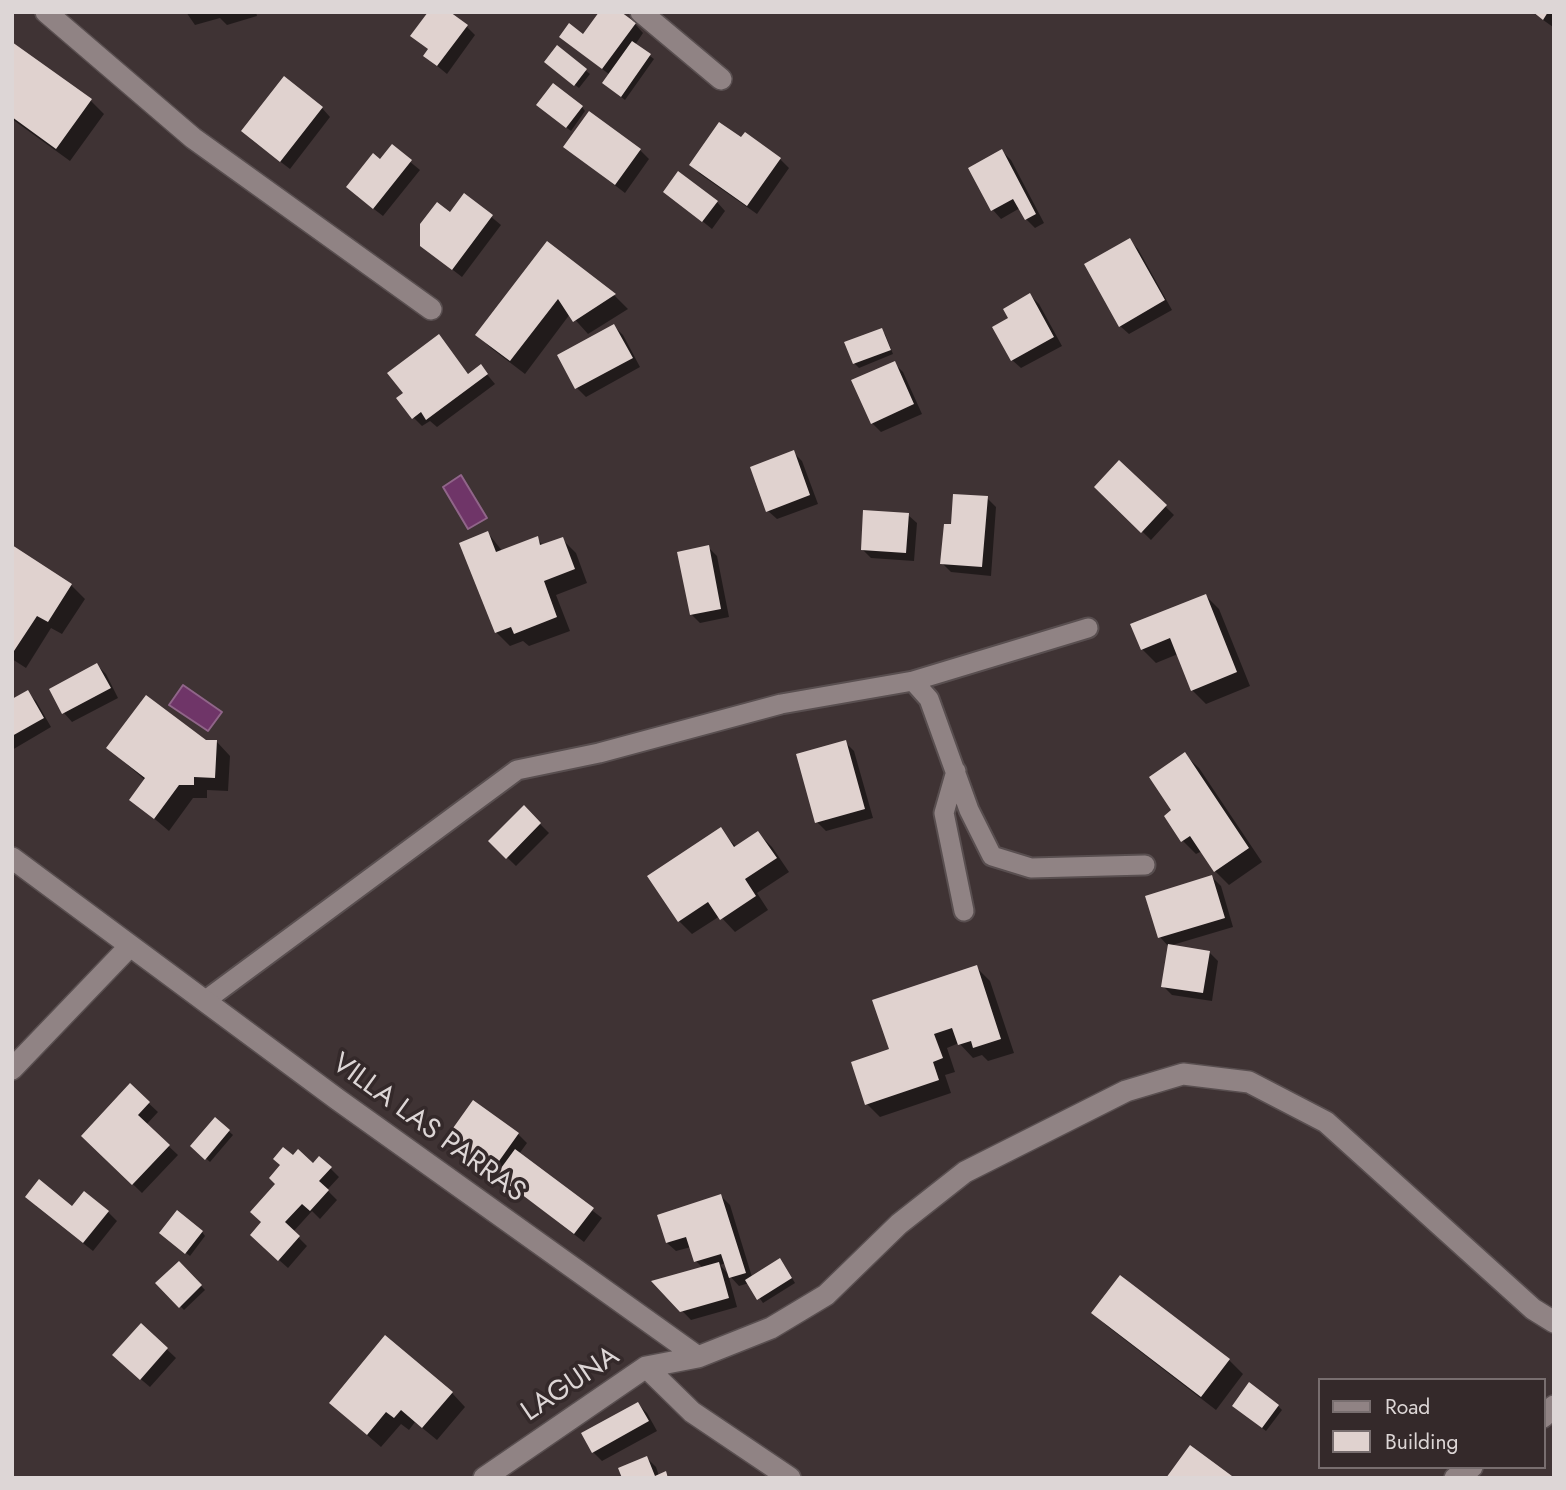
<!DOCTYPE html>
<style>
body{margin:0}
#map{position:relative;width:1566px;height:1490px;overflow:hidden;background:#3f3334;font-family:Jost,sans-serif}
canvas{display:block}
.frame{position:absolute;inset:0;border:14px solid #ddd6d6;pointer-events:none}
.legend{position:absolute;left:1318px;top:1378px;width:228px;height:91px;box-sizing:border-box;background:#34292a;border:2px solid #786e6f;margin:0;padding:9px 12px;list-style:none;font-size:21px;color:#ddd6d6}
.legend li{display:flex;align-items:center;gap:14px;height:35px}
.legend b{width:35px;border:2px solid #786e6f}
</style>
<div id="map">
<canvas width="1566" height="1490"></canvas>
<div class="frame"></div>
<ul class="legend">
<li><b style="height:9px;background:#908384"></b>Road</li>
<li><b style="height:19px;background:#e0d2cf"></b>Building</li>
</ul>
</div>
<script>
const context = document.querySelector('canvas').getContext('2d');
context.lineJoin = 'round';
function fillPath(path, color) {
  context.fillStyle = color;
  context.fill(path, 'evenodd');
}
function trace(path, color, width, dash) {
  context.strokeStyle = color;
  context.lineWidth = width;
  context.lineCap = dash ? 'butt' : 'round';
  context.setLineDash(dash || []);
  context.stroke(path);
}
function write(font, color, halo, rows, align = 'center') {
  context.font = font + ' Jost,sans-serif';
  context.lineWidth = 7;
  context.setLineDash([]);
  context.textBaseline = 'middle';
  context.strokeStyle = halo;
  context.fillStyle = color;
  for (const [text, x, y, turn = 0] of rows) {
    context.save();
    context.translate(x, y);
    context.rotate((+turn || 0) * Math.PI / 180);
    context.textAlign = isNaN(turn) ? turn : align;
    if (halo) context.strokeText(text, 0, 0);
    context.fillText(text, 0, 0);
    context.restore();
  }
}
const water = new Path2D(`
 M461 475 487 518 468 529 443 487Z
 M183 685 222 712 208 731 169 705Z`);
fillPath(water, '#6f3568');
trace(water, '#906589', 2);
fillPath(new Path2D(`
 M186 12H256L257 16 227 25 220 18 195 25Z
 M1532 12H1554V25L1553 27Z
 M635 24 643 33 635 45 654 59 625 100 608 87 610 75 561 37H584Z
 M467 27 475 35 447 74 425 56 430 50 421 44Z
 M12 47 91 101 104 114 70 161 12 119Z
 M557 48 590 74 579 88 550 66Z
 M582 107 585 111 571 131 542 109Z
 M322 108 330 117 290 169 252 140Z
 M392 147 420 170 383 216 357 196Z
 M565 147 640 150 649 159 625 193Z
 M1002 151 1011 160 1044 223 1035 228 1026 219 1020 208 1001 219 993 210Z
 M780 159 789 168 757 214 700 174 691 165Z
 M665 191 717 202 725 211 712 229Z
 M465 195 501 225 462 277 422 246Z
 M1129 240 1138 249 1172 310 1129 334 1120 326Z
 M547 243 615 296 628 309 588 334 570 314 525 374 491 348 477 335Z
 M1030 295 1039 304 1062 346 1021 368 1012 360Z
 M614 326 623 335 640 367 586 397 577 388 559 356Z
 M881 330 885 334 893 354 859 368 855 364 847 343Z
 M439 337 469 375 480 366 495 384 437 427 430 421 422 426 413 417Z
 M894 363 903 372 922 414 881 432 872 423Z
 M793 452 802 461 818 504 777 519 768 511Z
 M1120 462 1174 515 1151 540 1096 487Z
 M987 498 996 507 991 576 951 572 942 563Z
 M908 515 917 523 914 561 871 558 862 549Z
 M488 533 503 552 537 539 544 546 562 539 576 553 587 583 556 595 570 631 529 646 523 641 510 646 496 632Z
 M12 547 71 585 85 599 62 634 51 628 26 668 12 659Z
 M708 547 717 556 729 617 700 623 691 614Z
 M1206 596 1219 609 1250 686 1206 704 1192 690 1178 654 1156 663 1142 649Z
 M97 665 106 674 118 698 72 722 64 713Z
 M27 692 36 701 51 727 12 750V701Z
 M205 742H217L230 756 228 791 207 790V798H193L169 831 131 799 145 780 108 748Z
 M845 742 854 751 873 818 826 831 817 822Z
 M1185 755 1199 768 1262 862 1229 885 1215 871 1202 851 1196 854 1183 841 1174 811Z
 M524 808 549 833 516 866 490 841Z
 M720 829 737 848 758 833 772 847 789 872 757 893 768 910 735 932 720 916 692 934 679 921Z
 M1212 877 1221 886 1233 927 1169 946 1209 952 1218 961 1212 1001 1172 995 1163 986 1169 947 1160 937Z
 M976 967 990 981 1014 1053 988 1061 982 1055 973 1058 959 1043 947 1048 955 1072 945 1075 951 1093 880 1117 867 1104 891 1051Z
 M130 1086 158 1112 146 1125 178 1155 142 1193 83 1136Z
 M215 1119 233 1135 210 1162 192 1146Z
 M518 1134 527 1143 519 1154 602 1218 584 1242 448 1137Z
 M293 1158 330 1168 339 1177 327 1190 337 1200 320 1219 312 1211 293 1232 307 1246 288 1268 261 1244 263 1223 277 1184Z
 M721 1196 730 1205 752 1277 784 1265 795 1283 763 1303 749 1283 739 1286 728 1274 737 1307 691 1320 654 1282 703 1268 696 1261 691 1247 676 1251 667 1243ZM726 1263 730 1276 720 1265Z
 M36 1206 108 1212 117 1221 93 1251Z
 M202 1232 205 1236 190 1256 165 1237Z
 M179 1263 205 1290 184 1310 158 1283Z
 M1120 1277 1229 1360 1243 1374 1216 1410 1107 1326 1093 1313Z
 M141 1325 176 1358 150 1387 123 1364Z
 M452 1393 465 1407 437 1440 415 1422 409 1430 401 1424 381 1447 345 1416Z
 M638 1404 647 1413 657 1431 602 1461 593 1452Z
 M1278 1406 1282 1410 1266 1431 1238 1409Z
 M647 1458 656 1467 659 1476 665 1473 670 1478H624Z`), '#0007');
fillPath(new Path2D(`
 M428 12H450L468 25 437 66 423 56 428 49 410 36Z
 M599 12H621L636 23 602 69 559 37 569 23 583 34Z
 M1533 12H1548L1543 20Z
 M632 41 651 54 621 97 602 83Z
 M12 42 92 99 56 149 12 117Z
 M557 45 587 69 574 86 544 62Z
 M284 76 323 107 280 162 241 131Z
 M553 83 583 106 566 128 536 105Z
 M589 111 641 149 615 185 563 147Z
 M719 122 741 137 745 132 781 158 747 206 689 165Z
 M392 144 412 160 373 209 346 187 373 153 380 159Z
 M1002 149 1036 214 1025 220 1013 199 991 211 968 168Z
 M678 171 718 201 702 222 663 192Z
 M464 193 493 215 452 270 420 246V224L437 202 450 212Z
 M1130 238 1165 300 1119 327 1084 264Z
 M547 241 616 294 573 322 558 299 510 361 475 335Z
 M1030 293 1054 337 1011 361 992 327 1008 318 1003 309Z
 M614 324 633 358 575 389 557 355Z
 M882 328 891 350 853 364 844 342Z
 M439 334 468 374 481 364 488 374 426 420 421 412 412 419 396 398 403 393 387 373Z
 M895 361 914 404 871 424 851 380Z
 M794 450 810 495 766 512 750 467Z
 M1119 460 1167 505 1141 533 1094 487Z
 M953 494 988 496 982 567 940 564 944 524H951Z
 M863 510 909 513 906 553 861 550Z
 M488 531 496 552 538 536 540 545 563 537 575 569 544 581 557 617 514 634 511 627 495 633 459 543Z
 M12 545 72 584 48 622 37 616 12 654Z
 M709 545 721 609 690 615 677 552Z
 M1206 594 1237 672 1191 691 1170 638 1141 650 1130 624Z
 M97 663 111 688 62 714 49 689Z
 M28 690 44 718 12 736V699Z
 M146 695 206 740H217L215 778 194 777V785H179L154 819 129 800 145 778 106 748Z
 M846 740 865 809 815 823 796 754Z
 M1185 752 1249 848 1214 872 1190 836 1181 842 1164 816 1171 810 1149 777Z
 M524 805 541 823 506 859 488 841Z
 M721 827 734 847 758 831 777 858 745 879 756 896 720 920 708 902 678 922 647 876Z
 M1212 875 1225 918 1158 938 1145 896Z
 M1168 944 1210 951 1203 993 1161 987Z
 M977 965 1001 1039 973 1048 971 1041 958 1045 952 1028 934 1034 943 1058 933 1062 939 1080 865 1105 851 1062 889 1049 872 1000Z
 M130 1083 150 1102 138 1115 170 1145 132 1185 81 1136Z
 M473 1100 519 1133 492 1171 446 1138Z
 M215 1117 230 1130 205 1160 190 1146Z
 M283 1147 293 1155 298 1149 313 1163 319 1156 332 1167 319 1181 329 1190 310 1211 302 1204 285 1222 300 1236 278 1261 250 1235 261 1222 250 1212 275 1184 269 1178 280 1165 273 1159Z
 M515 1149 594 1208 574 1234 496 1175Z
 M39 1179 72 1206 84 1191 109 1211 83 1243 25 1197Z
 M721 1194 746 1273 729 1278 721 1254 694 1262 686 1237 666 1243 657 1215Z
 M177 1210 203 1231 185 1254 159 1233Z
 M780 1258 792 1278 757 1300 745 1280Z
 M179 1261 202 1285 179 1308 155 1283Z
 M719 1262 729 1298 680 1312 651 1281Z
 M1120 1275 1230 1359 1201 1397 1091 1313Z
 M141 1323 168 1348 140 1380 112 1355Z
 M385 1335 453 1392 422 1428 401 1410 394 1418 386 1412 367 1435 329 1403Z
 M1249 1382 1279 1405 1262 1428 1232 1406Z
 M638 1402 649 1421 592 1453 581 1433Z
 M1190 1445 1232 1476 1231 1478H1166Z
 M647 1456 655 1476 666 1471 668 1478H622L618 1468Z`), '#e0d2cf');
const lane = new Path2D(`
 M913 681 1088 628
 M956 771 944 813 964 911
 M206 1000 517 770 599 753 781 704 913 681 929 699 969 810 992 856 1031 868 1145 865`);
const street = new Path2D(`
 M46 12 193 138 431 309
 M641 12 721 79
 M12 858 337 1099 698 1357 771 1328 826 1295 899 1224 965 1172 1126 1091 1183 1074 1249 1082 1326 1122 1533 1309 1554 1322
 M12 1069 130 946
 M646 1367 692 1412 790 1478
 M1543 1417 1554 1406
 M484 1478 646 1367 698 1357
 M1455 1478 1472 1467`);
trace(lane, '#594f50', 23);
trace(street, '#594f50', 24);
trace(lane, '#908384', 19);
trace(street, '#908384', 21);
write('28px', '#ddd6d6', '#34292a', [
 ["VILLA LAS PARRAS",428,1129,36],
 ["LAGUNA",571,1385,-34]
]);
</script>
